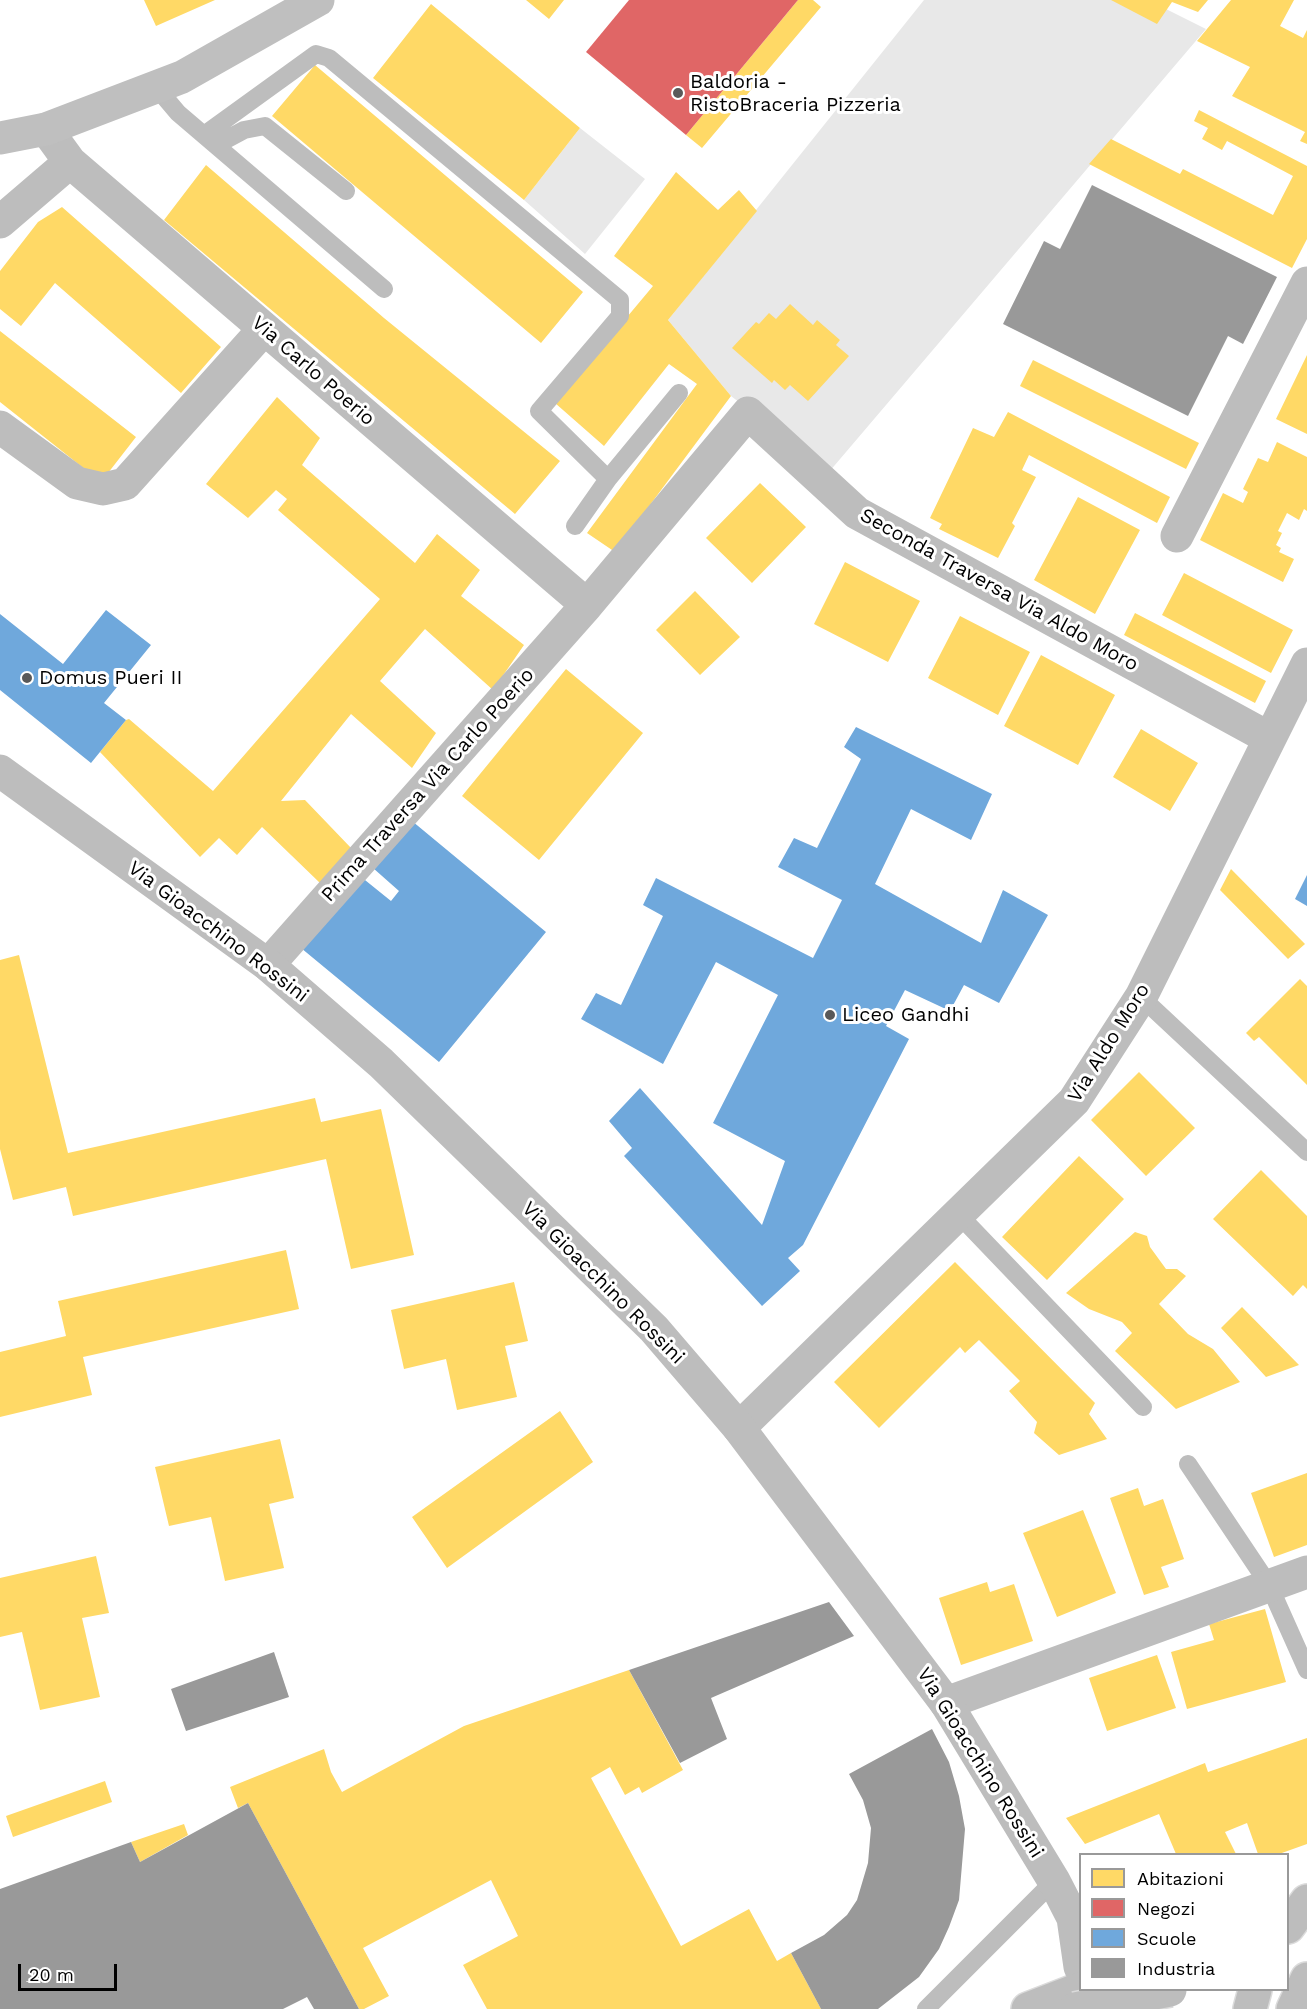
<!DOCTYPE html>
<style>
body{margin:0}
#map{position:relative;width:1307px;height:2009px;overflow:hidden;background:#fff;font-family:"Work Sans",sans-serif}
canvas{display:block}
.legend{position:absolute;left:1079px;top:1853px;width:210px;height:138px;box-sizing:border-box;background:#fff;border:2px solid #999;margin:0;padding:8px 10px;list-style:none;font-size:18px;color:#000}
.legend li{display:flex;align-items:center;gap:12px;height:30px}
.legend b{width:30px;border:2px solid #999}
.scale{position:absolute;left:18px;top:1964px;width:99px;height:27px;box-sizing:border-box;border:3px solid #000;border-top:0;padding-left:8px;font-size:18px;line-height:21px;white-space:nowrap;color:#000;-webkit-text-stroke:4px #fff;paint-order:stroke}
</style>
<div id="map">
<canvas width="1307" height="2009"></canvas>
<ul class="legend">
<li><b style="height:16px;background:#ffd966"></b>Abitazioni</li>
<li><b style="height:16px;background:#e06666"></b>Negozi</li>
<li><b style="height:16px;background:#6fa8dc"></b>Scuole</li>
<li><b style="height:16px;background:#999"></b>Industria</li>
</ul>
<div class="scale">20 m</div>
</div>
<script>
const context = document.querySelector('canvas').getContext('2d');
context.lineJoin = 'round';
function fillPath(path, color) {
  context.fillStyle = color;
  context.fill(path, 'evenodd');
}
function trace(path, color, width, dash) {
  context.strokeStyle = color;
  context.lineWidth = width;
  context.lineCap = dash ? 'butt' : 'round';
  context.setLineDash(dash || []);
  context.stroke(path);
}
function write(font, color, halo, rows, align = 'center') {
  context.font = font + ' "Work Sans",sans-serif';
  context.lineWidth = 6;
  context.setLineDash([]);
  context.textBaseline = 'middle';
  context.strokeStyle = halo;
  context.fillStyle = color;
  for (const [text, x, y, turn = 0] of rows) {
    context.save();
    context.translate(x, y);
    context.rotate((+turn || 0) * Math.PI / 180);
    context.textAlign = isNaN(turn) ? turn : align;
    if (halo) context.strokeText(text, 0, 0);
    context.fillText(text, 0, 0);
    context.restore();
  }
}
fillPath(new Path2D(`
 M924 0H1148L1206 29 829 472 731 396 668 320Z
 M580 128 645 179 585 254 524 200Z`), '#e8e8e8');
fillPath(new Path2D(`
 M144 0H215L156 26Z
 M526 0H564L549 19Z
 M798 0H813L821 7 702 148 686 135Z
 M1111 0H1208L1198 12 1172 2 1157 24Z
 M1231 0H1294L1280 26 1303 38 1307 30V144L1300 141 1305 132 1232 96 1250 67 1197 41Z
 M431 4 580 128 524 200 373 78Z
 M315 65 583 292 541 343 272 116Z
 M1199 110 1307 166V239L1292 268 1089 164 1111 139 1180 174 1183 169 1273 215 1293 176 1227 141 1222 150 1202 139 1208 128 1194 121Z
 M206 165 384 318 560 461 515 514 164 220Z
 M676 172 718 210 739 190 757 211 668 320 731 396 615 552 587 533 697 384 669 364 604 446 555 403 653 286 614 256Z
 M62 207 221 347 181 393 55 283 21 326 0 309V271L38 222Z
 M790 304 813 325 817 320 840 340 836 345 849 356 808 401 790 385 785 390 774 380 772 383 732 348 756 322 759 324 769 313 776 319Z
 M0 331 136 437 101 482 0 402Z
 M1307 355V434L1276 419Z
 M1033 360 1199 443 1186 469 1020 386Z
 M277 397 320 438 302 465 415 563 437 534 480 570 461 596 524 645 493 690 425 629 380 681 436 733 412 768 351 714 281 801 305 800 352 849 320 883 262 827 237 855 219 838 200 857 100 752 126 720 129 719 213 791 380 599 278 510 287 499 276 490 248 518 206 484Z
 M1008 412 1170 497 1157 523 1029 455 1022 470 1036 477 1012 523 1015 526 998 558 939 529 942 524 930 518 973 428 994 437Z
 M1277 442 1307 457V511L1304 509 1299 520 1287 513 1278 531 1282 533 1276 545 1281 548 1279 552 1294 559 1283 582 1200 540 1223 493 1243 503 1248 492 1243 489 1258 458 1268 462Z
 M760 483 806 527 752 583 706 538Z
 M1078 497 1140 530 1095 614 1034 580Z
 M845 562 920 601 888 662 814 624Z
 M1184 573 1293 630 1271 673 1162 615Z
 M695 591 740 637 700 675 656 630Z
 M1135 613 1266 681 1255 703 1124 635Z
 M960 616 1030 652 998 715 928 678Z
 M1041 655 1115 695 1078 765 1004 726Z
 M566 669 643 733 539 860 462 796Z
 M1141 729 1198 763 1170 811 1113 777Z
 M1231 869 1305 944 1288 959 1220 890Z
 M19 955 68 1153 315 1098 321 1122 381 1109 414 1255 351 1269 326 1159 73 1216 66 1187 13 1200 0 1149V960Z
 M1300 979 1307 986V1085L1259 1037 1254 1041 1246 1033Z
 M1139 1072 1195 1128 1146 1176 1091 1120Z
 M1079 1156 1124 1199 1047 1280 1002 1237Z
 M1261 1170 1307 1216V1289L1303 1285 1293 1296 1213 1219Z
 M1135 1232 1147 1236 1150 1247 1166 1269H1177L1186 1276 1159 1304 1188 1334 1213 1349 1240 1382 1176 1409 1115 1351 1132 1333 1122 1322 1089 1309 1066 1293Z
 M286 1250 299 1309 83 1357 92 1395 0 1417V1352L66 1336 58 1301Z
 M955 1262 1095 1403 1089 1414 1107 1439 1059 1455 1034 1433 1037 1422 1009 1391 1020 1381 979 1340 965 1353 960 1347 879 1428 834 1382Z
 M514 1282 528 1341 505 1346 517 1397 457 1410 446 1359 404 1369 391 1310Z
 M1242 1307 1299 1365 1266 1377 1221 1328Z
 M560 1411 593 1462 447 1568 412 1517Z
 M280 1439 294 1498 269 1504 284 1568 225 1581 211 1517 169 1526 155 1467Z
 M1307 1473V1545L1274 1557 1251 1493Z
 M1138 1488 1144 1506 1163 1499 1184 1559 1161 1567 1169 1587 1144 1595 1110 1498Z
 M1083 1510 1116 1593 1057 1617 1023 1533Z
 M96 1556 109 1613 82 1618 100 1697 40 1710 22 1632 0 1637V1578Z
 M987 1582 990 1592 1014 1584 1033 1641 961 1665 939 1598Z
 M1265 1609 1286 1682 1187 1709 1171 1652 1214 1640 1209 1624Z
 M1157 1655 1176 1708 1107 1731 1089 1678Z
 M629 1670 683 1770 642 1793 639 1787 625 1795 610 1767 591 1778 681 1946 749 1909 777 1961 791 1953 821 2009H487L463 1965 518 1936 491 1880 363 1948 389 1996 364 2009H359L248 1803 238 1808 230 1787 324 1749 331 1772 342 1792 464 1726Z
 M1307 1738V1844L1279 1854H1258L1247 1823 1225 1832 1236 1854H1176L1159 1814 1085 1844 1066 1818 1205 1763 1208 1772Z
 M105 1781 112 1802 13 1837 6 1816Z
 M184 1824 188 1835 140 1862 131 1842Z`), '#ffd966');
fillPath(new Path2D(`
 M629 0H798L686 135 586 52Z`), '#e06666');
fillPath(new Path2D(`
 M106 610 151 645 104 703 126 720 91 763 0 690V614L63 664Z
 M856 727 992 794 971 840 911 809 875 884 981 943 1003 890 1048 915 999 1003 964 985 950 1011 905 990 886 1026 909 1039 803 1245 788 1258 800 1271 762 1306 624 1156 632 1148 609 1121 640 1088 762 1225 785 1161 713 1123 778 995 716 962 663 1064 581 1019 596 993 621 1005 663 916 643 905 656 878 813 958 842 900 778 867 794 838 817 848 861 759 844 747Z
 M412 821 546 932 439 1062 301 948 360 876 391 901 399 891 373 868Z
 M1307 875V906L1295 899Z`), '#6fa8dc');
fillPath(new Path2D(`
 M1092 185 1277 277 1243 344 1228 336 1188 416 1003 324 1044 241 1060 249Z
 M829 1602 854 1636 711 1698 727 1739 680 1763 629 1670Z
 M274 1652 289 1697 186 1731 171 1689Z
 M932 1729 949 1762 959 1796 965 1829 959 1900 949 1927 939 1949 919 1977 878 2009H821L791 1953 824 1935 847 1915 857 1900 868 1863 871 1828 863 1800 849 1774Z
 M248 1803 359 2009H314L307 1997 283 2009H0V1889L131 1842 140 1862Z`), '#999');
const trunk = new Path2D(`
 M1288 1927 1307 1901
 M1028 2009 1080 1989
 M1250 2009 1255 1990
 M1293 2009 1307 1979`);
trace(trunk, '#dbdbdb', 36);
trace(new Path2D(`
 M156 87 178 113 384 289
 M204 135 316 54 329 58 620 300V316L539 411 608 479
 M216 145 244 130 265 126 346 191
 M575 526 608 479 679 393
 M1141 997 1307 1152
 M959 1215 1143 1407
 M1188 1464 1269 1585 1307 1670
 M926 2009 1054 1881`), '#bdbdbd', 18);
trace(new Path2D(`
 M46 129 70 162 587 605
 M0 222 70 162
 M0 427 77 483 103 489 125 484 264 329
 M1177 536 1307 283
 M268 965 587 605 748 413 857 513 1269 738
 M739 1428 1074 1101 1141 997 1307 664
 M946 1703 1307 1572`), '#bdbdbd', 33);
trace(new Path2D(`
 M0 771 268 965 381 1063 654 1329 739 1428 946 1703 1054 1881 1073 1918 1080 1928
 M1073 1918 1080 1967`), '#bdbdbd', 33);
trace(new Path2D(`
 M0 138 46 129 182 77 318 0`), '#bfbfbf', 33);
trace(trunk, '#bdbdbd', 33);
const trunkBridge = new Path2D(`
 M1075 2009 1170 1990`);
trace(trunkBridge, '#dbdbdb', 36, []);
trace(trunkBridge, '#bdbdbd', 33);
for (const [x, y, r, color] of [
 [678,93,6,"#595959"],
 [27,678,6,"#595959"],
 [830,1015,6,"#595959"]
]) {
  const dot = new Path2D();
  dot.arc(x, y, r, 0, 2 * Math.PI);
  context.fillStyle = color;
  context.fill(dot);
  trace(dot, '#fff', 2);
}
write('20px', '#000', '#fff', [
 ["Baldoria -",690,82],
 ["RistoBraceria Pizzeria",690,105],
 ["Domus Pueri II",39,678],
 ["Liceo Gandhi",842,1015]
], 'left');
write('20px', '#000', '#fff', [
 ["Via Carlo Poerio",313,371,41],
 ["Seconda Traversa Via Aldo Moro",999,590,29],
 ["Prima Traversa Via Carlo Poerio",428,785,-48],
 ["Via Gioacchino Rossini",218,932,37],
 ["Via Aldo Moro",1109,1043,-58],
 ["Via Gioacchino Rossini",603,1283,45],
 ["Via Gioacchino Rossini",980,1763,58]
]);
</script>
